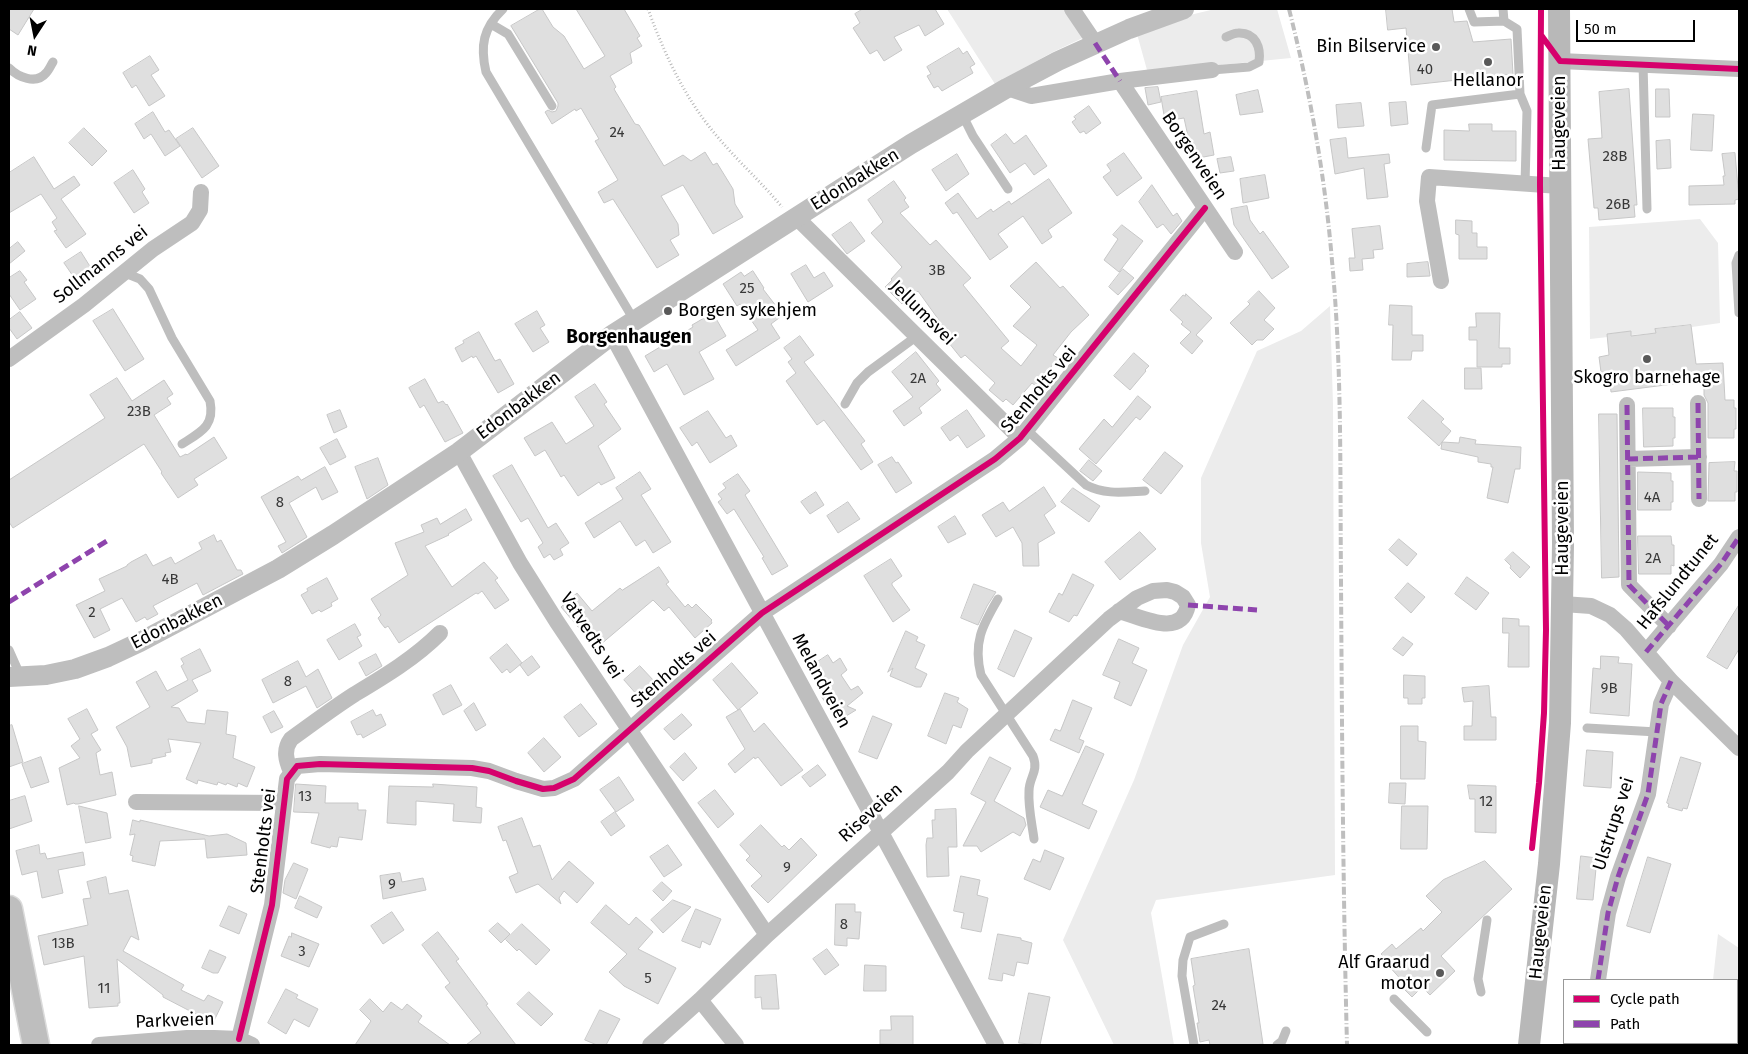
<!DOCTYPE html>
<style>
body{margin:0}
#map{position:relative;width:1748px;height:1054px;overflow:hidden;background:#fff;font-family:"Fira Sans",sans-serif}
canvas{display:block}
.frame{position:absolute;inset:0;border:10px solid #000;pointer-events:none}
.legend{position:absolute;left:1563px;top:979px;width:175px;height:65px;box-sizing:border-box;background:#fff;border:1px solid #999;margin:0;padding:6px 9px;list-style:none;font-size:15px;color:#000}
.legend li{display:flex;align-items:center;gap:10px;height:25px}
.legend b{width:25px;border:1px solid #999}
.north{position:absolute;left:10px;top:10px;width:50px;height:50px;-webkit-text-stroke:4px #fff;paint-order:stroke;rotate:191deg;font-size:14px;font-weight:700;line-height:20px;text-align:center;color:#000}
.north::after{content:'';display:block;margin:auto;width:18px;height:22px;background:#000;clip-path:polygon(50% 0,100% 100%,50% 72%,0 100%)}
.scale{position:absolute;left:1576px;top:20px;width:119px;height:22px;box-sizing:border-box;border:2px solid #000;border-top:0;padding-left:6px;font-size:15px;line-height:18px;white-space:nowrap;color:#000;-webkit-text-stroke:4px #fff;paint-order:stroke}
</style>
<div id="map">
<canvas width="1748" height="1054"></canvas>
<div class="frame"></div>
<ul class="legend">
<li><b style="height:6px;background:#d6006c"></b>Cycle path</li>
<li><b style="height:6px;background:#8e44ad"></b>Path</li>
</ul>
<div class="north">N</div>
<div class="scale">50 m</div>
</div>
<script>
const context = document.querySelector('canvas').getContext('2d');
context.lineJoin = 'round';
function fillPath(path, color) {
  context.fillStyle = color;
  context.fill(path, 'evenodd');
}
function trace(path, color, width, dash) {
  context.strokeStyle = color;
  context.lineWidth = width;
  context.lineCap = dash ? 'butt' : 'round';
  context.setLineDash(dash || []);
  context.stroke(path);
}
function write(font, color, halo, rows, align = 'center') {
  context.font = font + ' "Fira Sans",sans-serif';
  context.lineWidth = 5;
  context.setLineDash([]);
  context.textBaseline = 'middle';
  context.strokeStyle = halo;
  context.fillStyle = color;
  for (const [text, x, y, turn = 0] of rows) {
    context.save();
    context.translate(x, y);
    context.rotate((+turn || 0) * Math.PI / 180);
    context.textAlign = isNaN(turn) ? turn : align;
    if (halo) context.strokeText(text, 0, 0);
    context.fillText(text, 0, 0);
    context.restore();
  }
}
fillPath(new Path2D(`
 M947 9H1072L1089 35 1053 52 995 84Z
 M1215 9H1277L1291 58 1159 71 1147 70 1137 34 1190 15Z
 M1700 219 1718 243 1720 323 1692 327 1691 324 1656 328V333L1631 335V331L1608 334V337L1590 339 1589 227Z
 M1330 306 1333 405 1335 875 1156 900 1151 913 1174 1045H1114L1063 940 1134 780 1183 645 1210 597 1201 543V478L1257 351 1301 331Z
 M1718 934 1739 948V979L1713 980Z`), '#ececec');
const building = new Path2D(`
 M9 9H34L18 35 9 29Z
 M540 9H542L553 27 564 36 584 69 605 56 576 9H624L640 36 637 38 642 46 630 53 632 63 610 76 616 87 614 89 635 124 639 125 664 166 683 155 691 161 705 152 713 165 717 163 733 189 735 204 743 217 713 234 683 185 661 196 678 224 679 235 670 240 679 255 657 268 613 199 604 203 598 192 618 180 595 141 599 139 581 108 576 111 575 109 552 124 545 112 548 110 552 112 556 111 558 106V103L511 26Z
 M863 9H935L944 24 925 36 919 25 894 37 902 50 884 61 877 50 870 54 853 28 860 23 855 14Z
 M1386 9H1452L1454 22 1467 21 1473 42 1511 39 1513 74 1411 85 1406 28 1388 30Z
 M959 48 963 54 967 51 975 64 970 67 973 73 942 91 938 86 934 88 927 76 931 74 927 67Z
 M150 56 159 70 151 75 165 96 149 106 136 85 132 88 123 73Z
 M1158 87 1161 102 1148 105 1145 88Z
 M1629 89 1637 205H1634L1635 217 1599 220 1598 208H1594L1588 139 1602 138 1599 92Z
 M1656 89H1669L1670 117H1656Z
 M1258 90 1263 112 1240 115 1236 95Z
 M1197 91 1204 134 1210 132 1214 155 1193 159 1184 118 1165 121 1161 97Z
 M1406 102 1408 124 1391 126 1389 103Z
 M1361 103 1364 126 1338 128 1336 105Z
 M1089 106 1101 123 1086 134 1084 131 1080 133 1072 122 1076 119 1074 117Z
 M153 112 165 132 169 130 180 146 165 156 151 134 144 139 135 124Z
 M1693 114 1714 115 1712 151 1691 150Z
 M1469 124H1492V131H1516V161L1444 160V130L1469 131Z
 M84 128 107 151 92 166 69 143Z
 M193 128 219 166 202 178 176 139Z
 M1006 134 1014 144 1026 135 1047 166 1034 175 1025 163 1010 173 991 145Z
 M1346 138 1348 158 1389 154 1390 163 1384 164 1388 197 1367 199 1364 168 1335 174 1330 140Z
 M1670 140 1671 168 1657 169 1656 141Z
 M1124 153 1142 178 1117 196 1103 177 1111 171 1107 165Z
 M1735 153 1739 199 1735 200V204L1689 205V186L1724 185 1723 176H1725L1722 154Z
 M957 154 969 174 946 191 932 170Z
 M34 157 54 189 74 176 80 185 61 199 86 234 66 248 54 231 57 230 52 222 57 218 41 194 9 213V173Z
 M1231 157 1234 171 1220 173 1217 159Z
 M133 170 145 189 142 192 149 203 134 213 114 183Z
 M1265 175 1269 198 1243 203 1240 179Z
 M1049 179 1072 213 1048 230 1052 237 1042 244 1023 216 998 234 1008 247 990 260 957 212 953 214 945 203 958 193 977 219 991 209 993 212 1009 201 1011 204Z
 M894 181 906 198 904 200 909 207 900 213 930 245 936 240 971 278 963 285 1009 341 1001 348 1021 366 1037 345 1013 326 1031 307 1010 286 1036 262 1060 288 1063 286 1089 315 1071 332 1053 355 1058 358 1036 386 1032 383 1013 405 1006 399 1003 402 989 390 995 383 965 355 961 358 936 327 941 323 918 291 911 298 909 296 902 304 885 287 892 280 891 279 902 267 871 233 883 222 868 200Z
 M1152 185 1173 216 1177 213 1182 221 1171 234 1163 224 1157 228 1139 202Z
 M1247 206 1250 220 1260 234 1263 231 1289 267 1272 279 1234 225 1231 209Z
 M1456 220 1472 221V233H1477V247H1487V259H1459V235L1456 234Z
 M851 222 865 241 847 254 832 235Z
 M1122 225 1143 241 1119 272 1104 260 1118 239 1113 235Z
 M1380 226 1383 249 1373 250 1374 258 1362 259 1363 270 1350 271 1349 258H1355L1352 229Z
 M18 242 25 251 9 264V249Z
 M81 252 91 268 75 279 64 263Z
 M1428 262 1430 276 1407 277V264Z
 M806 265 814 278 824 272 833 286 808 302 791 274Z
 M1123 269 1134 278 1118 295 1109 287Z
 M20 271 27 280 24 282 36 299 20 310 9 294V278Z
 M753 271 764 288 763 289 783 315 771 324 780 338 736 366 726 350 758 330 740 304 737 306 723 284 741 272 744 276Z
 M1259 291 1275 308 1264 320 1274 329 1263 340H1257L1252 345 1230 323 1250 304 1248 302Z
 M1186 294 1212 318 1196 335 1203 341 1192 354 1180 343 1191 332 1181 324 1183 322 1170 310 1183 295 1185 296Z
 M1390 305 1412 306V335H1423V351H1412L1411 360H1392L1393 325H1389Z
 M113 309 144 359 125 371 93 321Z
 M537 311 545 325 540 328 549 342 533 352 515 324Z
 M20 312 32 328 17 339 9 328V320Z
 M1476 313H1500L1499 348H1510V364H1502V367H1477V340H1469V327H1476Z
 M714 315 726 336 699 352 714 379 684 395 667 364 654 372 645 356 685 332 693 327 692 325 704 318 705 320Z
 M1691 325 1696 364 1723 363 1725 400H1734V408H1736V429H1734V438H1708V403L1704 395V380L1611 392 1609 372H1601L1599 357 1609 355 1607 334 1631 331V336L1656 333 1655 329Z
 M479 332 495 361 500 359 514 384 498 393 476 356 473 358 472 356 462 362 455 348 464 343 463 341Z
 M800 336 814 355 804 362 865 441 861 444 873 462 861 470 824 420 817 425 786 381 796 373 788 362 792 359 784 348Z
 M916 352 939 381 936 384 941 390 919 408 922 413 904 426 893 411 913 397 892 372Z
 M1134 353 1149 366 1145 370 1146 371 1130 390 1114 376Z
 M1465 368H1481L1482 389H1465Z
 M117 378 132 401 164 380 173 394 167 398 171 404 154 415 180 457 186 454 187 455 214 437 227 458 194 479 198 485 178 498 161 473 162 472 144 444 13 528 9 522V480L105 418 90 395Z
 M425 379 438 403 443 401 446 405 447 404 463 433 445 442 424 405 420 408 409 388Z
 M595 384 607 402 604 404 621 429 598 446 615 478 601 485 599 482 578 496 564 475 561 477 545 450 535 456 524 438 552 422 566 444 594 426 575 397Z
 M1138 396 1151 407 1140 420 1136 417 1096 464 1079 449 1104 419 1112 427Z
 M1423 400 1444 419 1441 422 1451 431 1442 442 1459 443 1460 437 1476 440 1475 444 1521 447 1520 469H1515L1508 503 1487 498 1493 467H1491V464L1478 462V457L1441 449 1442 442 1439 446 1408 418Z
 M1643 408H1673V417H1675V438H1673V446L1644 447Z
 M340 410 347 427 334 433 327 415Z
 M967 410 985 436 967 448 958 435 950 441 941 428Z
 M708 411 726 438 731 435 737 446 710 463 697 442 692 446 680 428Z
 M1599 414H1617L1619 577 1602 578Z
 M337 439 346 457 330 465 320 448Z
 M1165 452 1183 466 1161 494 1143 480Z
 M892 457 896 463 898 462 912 483 896 493 878 465Z
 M378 458 388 485 367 499 355 467Z
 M1089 460 1102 471 1093 481 1080 471Z
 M1735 462 1734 471H1737V492H1735V501H1708L1709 463Z
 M512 465 548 528 556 523 569 543 560 549 563 555 554 560 550 554 544 558 538 547 543 543 528 518 521 522 493 476Z
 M325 467 338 492 322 500 316 487 289 503 307 537 282 553 278 546 286 542 261 497 298 476 301 480Z
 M640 472 651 489 641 495 671 542 653 553 645 540 636 546 620 521 594 538 585 523 623 499 616 488Z
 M1638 472 1671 473V481H1673V502H1671V510H1638Z
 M738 474 750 491 745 495 788 566 772 575 762 558 764 557 734 509 727 514 718 502 722 499 718 494 726 488 723 484Z
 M1044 487 1056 506 1044 515 1055 533 1038 543 1039 566H1023L1022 543 1013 527 996 537 982 515 1003 502 1009 511Z
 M1073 488 1100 506 1089 522 1061 502Z
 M816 492 824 505 810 514 801 502Z
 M848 502 860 519 838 533 827 516Z
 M466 509 472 520 448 534 449 535 425 546 452 587 484 562 498 578 495 580 509 600 495 609 482 591 478 594 476 593 399 643 388 626 385 628 381 623 378 618 381 615 371 599 408 575 395 543 424 532 421 525 437 518 440 524Z
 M955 516 966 534 948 543 938 527Z
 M1140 532 1156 549 1120 580 1105 562Z
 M214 535 217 542 221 540 237 570H241L243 574 203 595 197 583 153 606 158 614 147 620 145 617 136 622 122 598 100 609 110 630 94 638 76 605 105 591 99 579 127 566V565L131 562 146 554 153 566 171 557 175 564 202 549 199 543Z
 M1638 536H1671L1672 545H1674V566L1671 565V574H1639Z
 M1399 539 1417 554 1407 566 1389 550Z
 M1513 552 1530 567 1520 578 1510 568 1511 566 1505 560Z
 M891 559 902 576 892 583V585L910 610 893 622 864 576Z
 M659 567 669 582 666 584 685 607 688 604 692 608 696 604 712 620 711 621 712 623 695 638 669 607 664 611 653 600 600 645 583 625 579 628 561 607 577 593 592 611 620 588 622 590Z
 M1073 574 1094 585 1077 616 1074 615 1069 622 1049 612 1059 593 1062 595Z
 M1467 577 1489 593 1476 610 1455 594Z
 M327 578 338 599 331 603 332 606 321 612 319 610 312 614 301 595 308 591 307 589Z
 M1408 583 1425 597 1411 613 1395 598Z
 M974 584 996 592 987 606 978 625 961 618Z
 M1739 605V649L1727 669 1707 657Z
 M1503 618 1519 619V626H1529V667H1508L1509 633H1503Z
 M355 624 361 635 357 637 362 646 339 660 327 640Z
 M1015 630 1032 638 1014 677 998 669Z
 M906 631 918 637 916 641 925 645 915 668 927 674 921 687H916L890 676 893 668 888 672Z
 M1403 637 1413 644 1403 656 1393 649Z
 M1119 639 1139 648 1132 663 1147 670 1131 706 1114 698 1120 682 1103 675Z
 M507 644 522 663 510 673 507 669 502 673 490 658Z
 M200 649 211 671 192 680 198 691 171 707 179 708 187 722 205 724 207 710 228 712 226 734 236 736 233 758 255 767 247 787 238 783 237 787 227 783 226 785 218 782 217 785 198 780 197 784 186 779 201 743 168 739 171 752 165 753 166 756 152 759V763L131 767 127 747 116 727 150 707 136 682 156 671 167 691 188 680 181 666 184 664 181 659Z
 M376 654 382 666 366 676 359 663Z
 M828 655 833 663 840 658 847 670 841 675 851 690 858 686 863 693 847 706 856 710 838 721 821 696 836 700 813 665Z
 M532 656 540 667 528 676 520 665Z
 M1601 656 1619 657 1618 663 1632 664 1629 716 1590 713 1593 668 1600 669Z
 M298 661 306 677 318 669 332 698 317 708 306 686 273 703 262 680Z
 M732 663 758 693 738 710 740 709 754 732 764 723 803 770 781 786 758 757 755 759 754 757 735 773 728 764 745 749 726 717 738 710 713 680Z
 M640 666 655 682 638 696 624 680Z
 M1404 675 1425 676V698H1422V704H1408V698H1404Z
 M451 685 462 705 443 715 433 695Z
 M1489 686 1491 717H1496V740H1464V726H1472L1473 701 1464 702 1462 688Z
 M945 693 959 698 957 702 968 709 961 728 953 725 946 744 928 736Z
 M1073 700 1092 708 1079 739 1084 741 1079 753 1050 740 1055 729 1060 731Z
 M474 703 486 725 476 731 464 711Z
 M581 704 597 724 579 737 564 717Z
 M87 709 98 730 91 734 101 750 96 753 100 775 112 772 116 795 78 804H75L74 803 67 805 59 768 80 758 71 746 80 739 68 719Z
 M373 710 376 716 381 714 386 725 363 738 361 734 357 735 351 722Z
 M274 711 283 727 271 733 263 717Z
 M682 714 692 725 674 740 664 729Z
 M873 716 892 724 877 759 859 752Z
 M12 725 23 762 9 767V726Z
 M1401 726H1418V741L1426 742 1425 779H1401Z
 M544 738 561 757 544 772 528 753Z
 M1086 746 1104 754 1082 804 1097 811 1089 829 1040 807 1048 790 1062 796Z
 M1587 750 1613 752 1611 788 1584 786Z
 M685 753 697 768 683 781 670 767Z
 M41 757 49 782 31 788 22 764Z
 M990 757 1011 768 994 801 1024 818 1026 825 1020 836 1013 832 981 852 977 846H963L986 802 971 794Z
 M1681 757 1701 763 1687 809 1683 808 1682 811 1668 807 1669 804 1667 803Z
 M818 765 826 775 810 787 802 777Z
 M619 777 634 800 616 812 600 790Z
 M1390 783H1406L1405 804 1389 803Z
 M296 784 326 786 325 803H358V810H366L362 840 339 837 337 847 331 846 330 848 311 843 319 813 294 812Z
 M433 784 477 787 476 807 482 808 481 823 453 821 454 804 416 801V825L387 823 389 786 433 787Z
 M1468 785 1496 786V833L1475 832V799H1470Z
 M715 790 734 814 718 828 698 803Z
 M25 796 32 821 9 829V801Z
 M79 806 107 813 111 838 86 843Z
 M1402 806H1428L1427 849H1401Z
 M956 809 957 847H948L949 876 927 877 926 845 927 838H933L932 820H935V810Z
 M615 812 625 826 611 836 601 822Z
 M522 818 533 847 540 845 552 880 569 861 594 883 577 903 564 891 559 898 561 904 538 884 516 893 509 877 518 873 506 840 503 841 498 827Z
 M133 820 140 822V820L209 836 227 834 246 843 247 855 207 858 205 839 160 841 155 866 132 861 133 856 130 855 135 834 130 835Z
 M761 825 782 847 784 845 789 850 801 838 817 855 768 903 751 886 762 876 746 860 750 856 740 845Z
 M39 845 40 854 45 853 47 859 83 852 85 865 58 870 63 893 42 898 37 871 22 875 16 851Z
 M668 845 682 865 664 877 650 857Z
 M1045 850 1064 858 1050 890 1024 879 1033 859 1040 862Z
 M1581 856 1597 858 1593 900 1577 899Z
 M1648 857 1671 864 1650 933 1627 926Z
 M1485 861 1512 889 1441 956 1455 971 1430 995 1422 987 1412 997 1402 987 1405 984 1387 964 1389 962 1381 954 1392 944 1396 949 1421 928 1423 931 1442 912 1426 896 1443 880Z
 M294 863 308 869 296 899 283 893 285 880Z
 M400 873 402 882 423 878 426 890 383 899 380 876Z
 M961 876 980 880 977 895 988 898 981 932 961 928 964 913 954 911Z
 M106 877 109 894 128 890 139 940 131 936 123 951 184 985 181 990 204 1001 208 995 223 1002 213 1023 163 997V995L117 959 120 1003H118V1006L89 1008 84 956 44 965 38 936 88 925 83 899 91 898 87 882Z
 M662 882 672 891 663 901 653 891Z
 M300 896 322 907 317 918 295 908Z
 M673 900 691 907 663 933 651 920Z
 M836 904H855V912H861L859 939 847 938V946L835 945Z
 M606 905 629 925 636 917 653 932 638 949 676 968 658 1004 624 986 609 972 627 954 591 923Z
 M229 906 247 914 239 934 220 926Z
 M696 909 721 919 710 945 702 941 700 948 682 941Z
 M392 912 404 930 383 944 371 926Z
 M498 923 510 934 501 943 489 931Z
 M522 924 550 950 536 965 519 949 517 951 506 940Z
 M438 932 459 959 456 961 488 1004 486 1005 516 1045H466L481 1033 445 987 450 983 422 945Z
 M292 933 319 944 309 967 281 956 289 936 291 937Z
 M998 934 1021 938V940L1032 943 1028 964 1017 962 1014 976 1003 973 1002 981 989 979Z
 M827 949 839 965 825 975 813 959Z
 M1249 949 1263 1044 1254 1045H1210L1209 1040 1200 1042 1197 1023H1199L1193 986 1195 985 1191 959Z
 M210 950 226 957 218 973H213L202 968Z
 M865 965 886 966V991H864Z
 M776 975 779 1009H762L761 997 755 998V976Z
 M286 989 298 995 296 998 318 1009 309 1027 294 1019 286 1034 268 1023Z
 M529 992 553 1014 541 1026 517 1004Z
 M1029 993 1050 997 1040 1045 1019 1043Z
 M370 999 383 1012 391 1002 402 1010 407 1004 422 1016 418 1022 450 1045H355L371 1021 360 1010Z
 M600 1010 620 1019 606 1045H597L585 1040Z
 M891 1016H913V1045L880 1044V1030H891Z`);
fillPath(building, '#dfdfdf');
trace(building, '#c7c7c7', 1);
const primary = new Path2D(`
 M9 909 36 1045`);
trace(primary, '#dbdbdb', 29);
trace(new Path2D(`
 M648 9C666 58 687 103 722 142 741 164 763 184 782 207`), '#b9b9b9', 3, [1, 2.5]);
trace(new Path2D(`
 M503 9C483 28 480 46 486 72L634 320
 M1469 9 1474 22 1504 21
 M1503 9 1504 21 1517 29 1520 94 1527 111 1525 184
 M491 24 508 34 552 106
 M1643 64 1647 209
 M9 68C18 77 36 85 46 73 49 70 51 65 53 62
 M1212 70 1249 67 1259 62C1261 48 1256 32 1238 33 1234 33 1229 36 1226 37
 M962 114 973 136 1008 189
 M1426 148 1432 105 1520 94
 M1739 255 1736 263 1739 313
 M125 273 140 279 149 289 172 338 210 401C215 426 201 432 182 444
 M845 404 857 383 868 372 917 336
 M1027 430 1086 485C1105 495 1124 492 1145 491
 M998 599C982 626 973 643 981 675L1033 756C1039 772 1029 777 1029 791 1028 807 1032 824 1034 839
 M9 650 21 677
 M1587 728 1657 732
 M1481 992 1478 979 1487 920
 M1394 999 1427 1032
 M1194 1045 1182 976 1183 960 1190 937 1224 924
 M1277 1045 1282 1041 1286 1031`), '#bebebe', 9);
trace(new Path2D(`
 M1072 9 1095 43
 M1560 61 1739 69
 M1120 81 1235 252
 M1007 88 1031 96 1120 81 1212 70
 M796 217 1020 438
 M1441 281 1427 201 1429 177 1560 186
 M612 335 996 1045
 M9 359 84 305 153 249 192 223 200 210 201 192
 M1698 403 1699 499
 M1627 405 1629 585 1669 626
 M459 452 520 563 557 622 767 935
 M1628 459 1699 457
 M1563 604 1591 606 1610 615 1626 629 1671 681 1739 748
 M1646 652 1721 564 1739 537
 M291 772C286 760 283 750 291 739 312 724 333 708 355 694 385 676 415 658 440 633
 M136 802 284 803
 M1598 980 1608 913 1618 877 1648 794 1661 704 1671 681
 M700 1000 736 1045
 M239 1039 272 905 287 779 297 766 320 764 472 768 489 771 516 781 543 789 554 788 574 779 762 613 995 459 1020 438 1205 208
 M99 1045 187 1038H214L239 1039 252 1045
 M650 1045 700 1000 767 935 948 772 967 751 1109 619 1137 598 1153 591 1167 590 1175 592 1183 597 1188 605C1181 639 1142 617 1119 611
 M1587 1045 1588 1043`), '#bebebe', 16);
trace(new Path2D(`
 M9 677 46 675 75 669 108 657 140 642 278 569 333 535 459 452 612 335 911 144 1007 88 1058 61 1129 29 1184 9`), '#bebebe', 20);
trace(new Path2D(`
 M1529 1045 1549 864 1560 723 1563 544 1559 9`), '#b8b8b8', 22);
trace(primary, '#bebebe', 26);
trace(new Path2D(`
 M1289 9C1310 92 1325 176 1332 261 1342 367 1340 474 1341 580 1342 735 1343 890 1347 1045`), '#bebebe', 4, [8, 2.5, 1, 2.5]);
trace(new Path2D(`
 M1095 43 1120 81
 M1698 403 1699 499
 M1627 405 1629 585 1669 626
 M1628 459 1699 457
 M9 602 110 539
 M1188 605 1257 610
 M1646 652 1721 564 1739 537
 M1598 980 1608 913 1618 877 1648 794 1661 704 1671 681
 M1737 983 1739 982
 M1587 1045 1588 1043
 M1659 1045 1661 1043`), '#8e44ad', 5, [10, 5]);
trace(new Path2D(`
 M1541 35 1560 61 1739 69
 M1532 848 1539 783 1544 713 1546 630 1540 185 1541 9
 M239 1039 272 905 287 779 297 766 320 764 472 768 489 771 516 781 543 789 554 788 574 779 762 613 995 459 1020 438 1205 208`), '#d6006c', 6);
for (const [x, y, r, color] of [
 [1436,47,5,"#595959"],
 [1488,62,5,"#595959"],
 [668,311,5,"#595959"],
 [1647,359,5,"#595959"],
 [1440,973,5,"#595959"]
]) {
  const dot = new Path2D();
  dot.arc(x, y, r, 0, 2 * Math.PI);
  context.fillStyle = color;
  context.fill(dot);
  trace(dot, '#fff', 2);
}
write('15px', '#383838', null, [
 ["40",1425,70],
 ["24",617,133],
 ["28B",1615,157],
 ["26B",1618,205],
 ["3B",937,271],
 ["25",747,289],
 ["2A",918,379],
 ["23B",139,412],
 ["4A",1652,498],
 ["8",280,503],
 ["2A",1653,559],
 ["4B",170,580],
 ["2",92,613],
 ["8",288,682],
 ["9B",1609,689],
 ["13",305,797],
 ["12",1486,802],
 ["9",787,868],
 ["9",392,885],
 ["8",844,925],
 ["13B",63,944],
 ["3",302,952],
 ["5",648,979],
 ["11",104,989],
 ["24",1219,1006]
]);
write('18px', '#000', '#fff', [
 ["Bin Bilservice",1426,47],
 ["Hellanor",1488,81,"center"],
 ["Borgen sykehjem",678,311,"left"],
 ["Skogro barnehage",1647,378,"center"],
 ["Alf Graarud",1430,963],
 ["motor",1430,984]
], 'right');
write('18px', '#000', '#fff', [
 ["Haugeveien",1560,123,-90],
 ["Borgenveien",1194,156,56],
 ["Edonbakken",855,180,-32],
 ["Sollmanns vei",101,265,-38],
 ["Jellumsvei",922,313,45],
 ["Stenholts vei",1039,390,-50],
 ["Edonbakken",519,406,-37],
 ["Haugeveien",1563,528,-90],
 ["Hafslundtunet",1678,582,-51],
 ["Edonbakken",177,622,-27],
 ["Vatvedts vei",591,636,57],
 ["Stenholts vei",674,670,-41],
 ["Melandveien",821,681,62],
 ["Riseveien",871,813,-42],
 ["Ulstrups vei",1614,824,-72],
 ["Stenholts vei",264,841,-83],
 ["Haugeveien",1541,932,-84],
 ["Parkveien",175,1021,-2]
]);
write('bold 19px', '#000', '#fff', [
 ["Borgenhaugen",629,338]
]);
</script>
